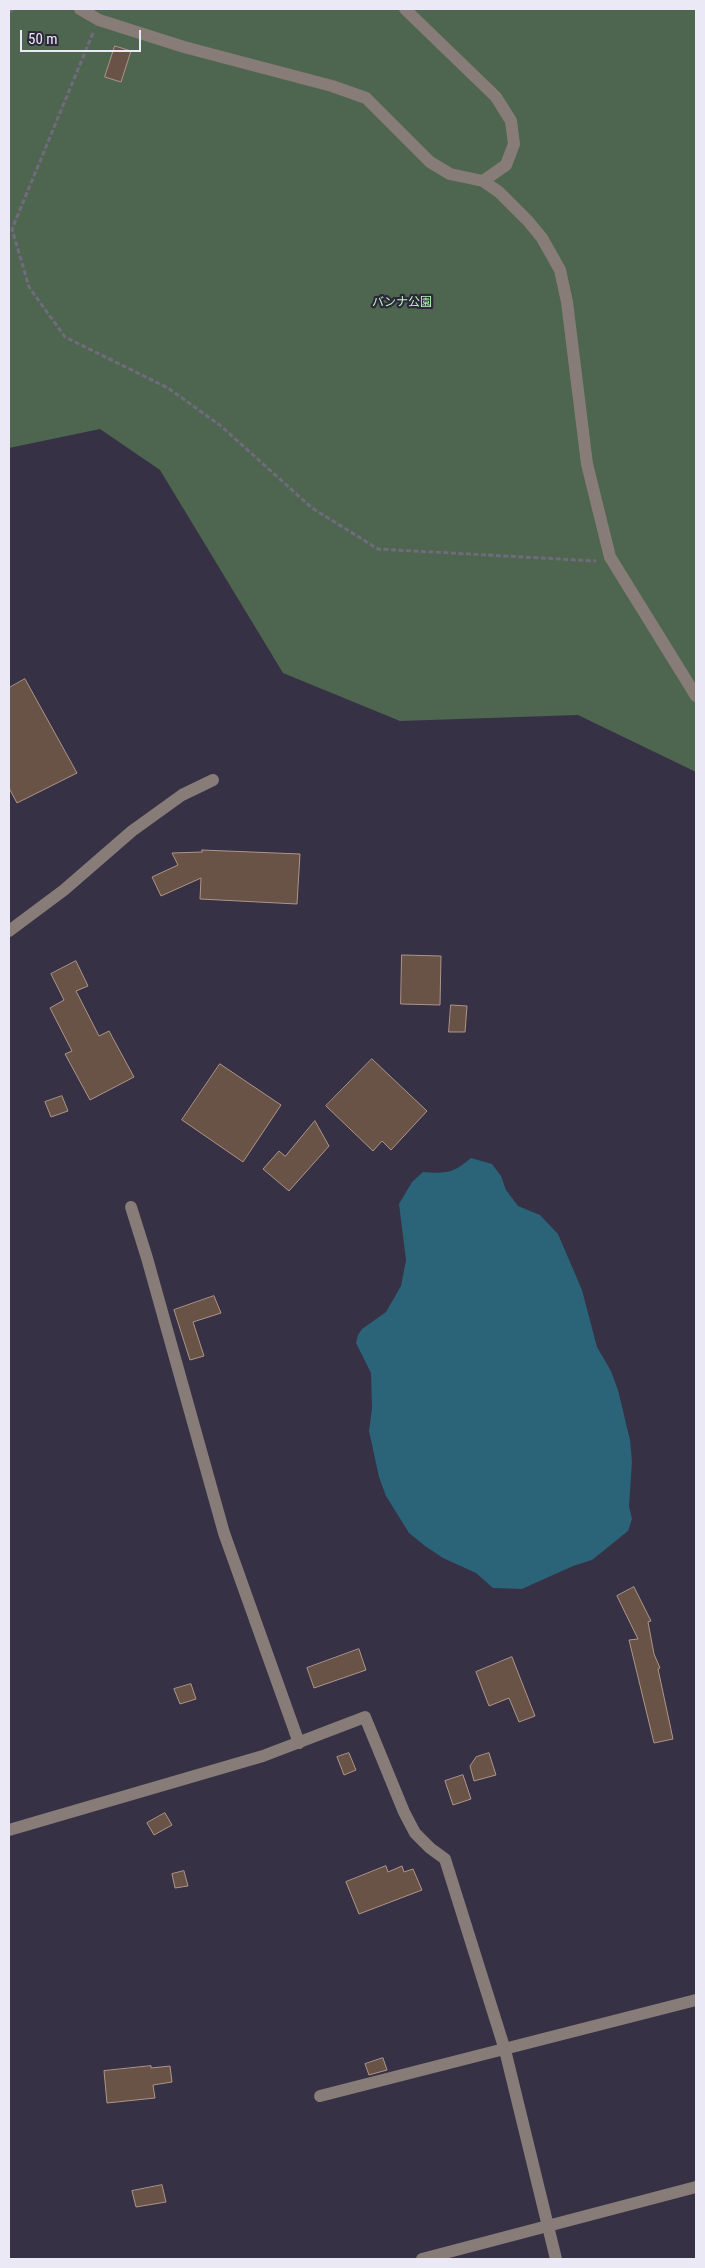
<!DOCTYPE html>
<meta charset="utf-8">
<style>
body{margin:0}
#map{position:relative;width:705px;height:2268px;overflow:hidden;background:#363145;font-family:"Roboto Condensed",sans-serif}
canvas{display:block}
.frame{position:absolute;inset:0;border:10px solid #ece9f6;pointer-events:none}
.scale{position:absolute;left:20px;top:30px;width:121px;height:22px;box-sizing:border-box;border:2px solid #ece9f6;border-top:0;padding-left:6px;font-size:15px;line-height:18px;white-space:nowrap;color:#ece9f6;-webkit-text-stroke:4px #2c273a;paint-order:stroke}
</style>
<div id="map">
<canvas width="705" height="2268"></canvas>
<div class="frame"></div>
<div class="scale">50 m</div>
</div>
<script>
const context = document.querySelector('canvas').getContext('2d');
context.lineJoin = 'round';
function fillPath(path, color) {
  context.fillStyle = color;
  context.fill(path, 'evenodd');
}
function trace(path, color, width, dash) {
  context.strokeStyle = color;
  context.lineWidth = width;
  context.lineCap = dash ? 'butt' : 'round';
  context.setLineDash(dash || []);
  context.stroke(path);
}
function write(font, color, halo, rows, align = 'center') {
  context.font = font + ' "Roboto Condensed","Noto Sans JP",sans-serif';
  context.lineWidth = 4.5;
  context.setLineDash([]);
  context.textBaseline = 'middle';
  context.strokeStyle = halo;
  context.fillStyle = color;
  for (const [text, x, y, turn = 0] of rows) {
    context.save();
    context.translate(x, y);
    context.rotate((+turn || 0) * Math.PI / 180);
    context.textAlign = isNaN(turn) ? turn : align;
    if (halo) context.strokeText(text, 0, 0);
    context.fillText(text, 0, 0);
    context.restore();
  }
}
fillPath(new Path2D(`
 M9 9H696V772L578 715 400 721 283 673 160 470 100 429 9 448Z`), '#4e664f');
fillPath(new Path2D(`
 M471 1158 492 1164 501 1176 506 1190 518 1206 540 1215 558 1234 582 1290 597 1347 611 1371 618 1390 630 1440 632 1462 629 1506 632 1519 628 1531 592 1560 573 1566 522 1589 493 1588 476 1573 443 1558 425 1546 409 1533 386 1496 379 1477 369 1431 372 1408 371 1373 356 1343 358 1335 362 1329 386 1312 401 1286 406 1260 399 1204 412 1182 423 1172C447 1174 453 1173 471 1158Z`), '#2b6378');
const building = new Path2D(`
 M115 46 131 51 121 82 105 77Z
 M25 679 77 773 17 803 9 788V688Z
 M202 850 300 854 297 904 200 899 201 878 161 896 152 877 178 865 172 853 202 852Z
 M402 955 441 956 440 1005 401 1004Z
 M76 961 88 986 76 991 99 1036 109 1031 134 1077 90 1100 65 1054 72 1051 50 1008 64 1000 51 974Z
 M451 1005 467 1006 465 1032H449Z
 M372 1059 427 1111 391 1150 382 1141 373 1151 326 1106Z
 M220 1064 281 1105 243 1162 182 1120Z
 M62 1096 68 1111 51 1117 45 1102Z
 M315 1121 329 1146 289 1191 263 1169 279 1151 285 1156Z
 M214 1296 221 1313 193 1322 204 1356 190 1360 174 1310Z
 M634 1587 651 1621 648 1622 654 1654 660 1668 658 1669 673 1739 654 1743 629 1640 638 1639 617 1596Z
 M359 1649 366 1670 314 1688 307 1668Z
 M512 1657 535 1716 519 1722 509 1698 489 1706 476 1672Z
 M191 1684 196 1699 180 1704 174 1689Z
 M349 1753 356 1770 344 1775 337 1757Z
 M489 1753 496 1775 474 1781 470 1766 476 1757Z
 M463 1775 471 1799 453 1805 445 1781Z
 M165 1813 172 1825 154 1835 147 1823Z
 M386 1866 388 1872 402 1866 404 1872 413 1869 422 1890 359 1914 346 1882Z
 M184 1871 188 1886 175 1888 172 1874Z
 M383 2058 387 2070 369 2075 365 2064Z
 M151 2066V2068L170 2066 172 2082 153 2085 155 2098 107 2103 104 2071Z
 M162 2185 166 2202 136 2207 132 2191Z`);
fillPath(building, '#695347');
trace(building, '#ae9588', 1);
trace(new Path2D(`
 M9 12 13 9
 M93 33 12 229 29 287 65 337 168 388 221 426 312 508 378 549 596 561`), '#6f6b7c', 3, [5, 2.5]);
trace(new Path2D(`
 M80 9 99 20 184 47 332 86 366 98 430 162 450 174 483 181 506 165 514 144 511 121 496 97 405 9
 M483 181 499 192 528 221 542 238 560 270 567 302 587 464 610 557 696 696
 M9 931 64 890 132 831 182 795 213 780
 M131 1207 147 1258 224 1533 299 1743
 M9 1830 263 1756 365 1717 404 1812 415 1833 430 1848 445 1859 505 2050 556 2259
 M320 2096 696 2000
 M422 2259 696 2187`), '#887c78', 12);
write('12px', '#baf6bd', '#2c273a', [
 ["バンナ公園",402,303]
]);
</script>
